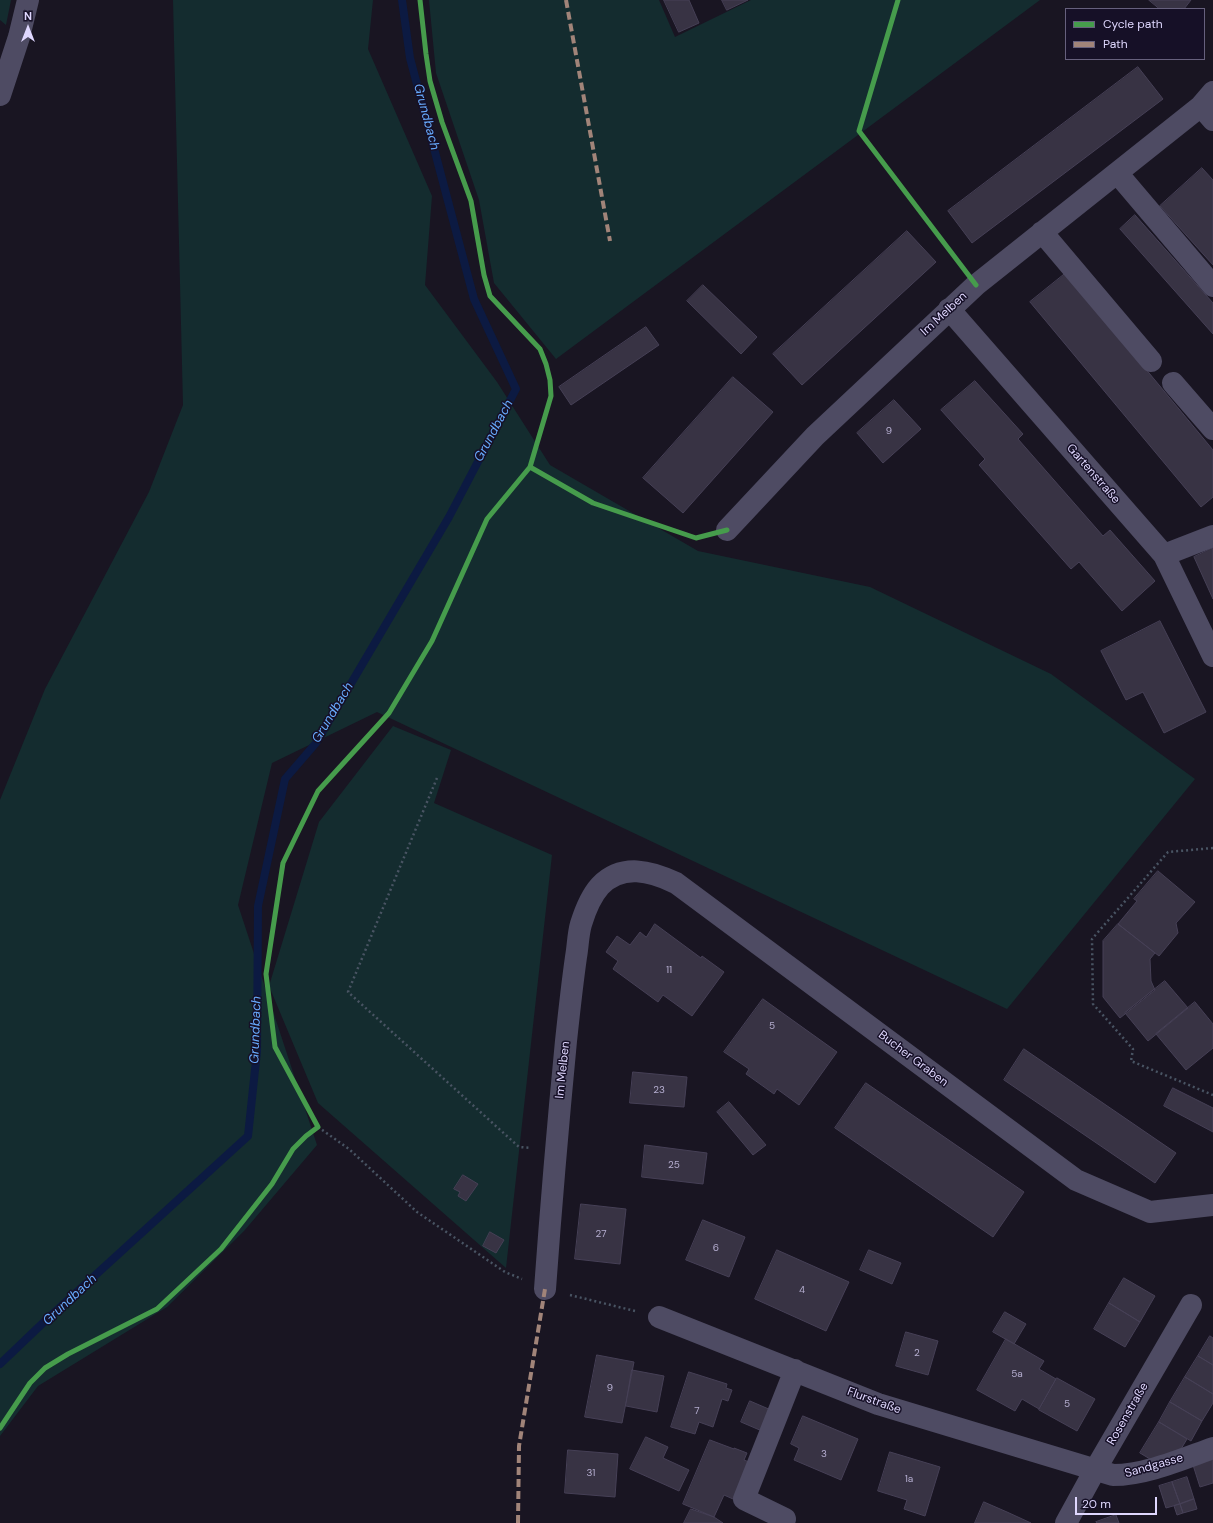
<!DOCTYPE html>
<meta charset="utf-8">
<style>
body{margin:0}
#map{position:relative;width:1213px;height:1523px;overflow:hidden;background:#191522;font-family:"DM Sans",sans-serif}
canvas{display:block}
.legend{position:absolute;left:1065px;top:8px;width:140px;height:52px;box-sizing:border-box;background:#161027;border:1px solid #66607d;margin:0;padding:5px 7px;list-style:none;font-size:12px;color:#dfd7fe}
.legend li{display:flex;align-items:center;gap:8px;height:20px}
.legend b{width:20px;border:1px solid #66607d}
.north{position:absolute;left:8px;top:8px;width:40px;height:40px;-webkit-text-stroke:3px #161027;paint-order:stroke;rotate:0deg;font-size:11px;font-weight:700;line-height:16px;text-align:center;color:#dfd7fe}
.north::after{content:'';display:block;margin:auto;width:14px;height:18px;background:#dfd7fe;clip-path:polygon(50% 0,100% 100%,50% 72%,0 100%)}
.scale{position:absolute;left:1075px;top:1497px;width:82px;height:18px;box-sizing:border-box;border:2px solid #dfd7fe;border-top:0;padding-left:5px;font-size:12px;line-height:14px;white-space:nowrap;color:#dfd7fe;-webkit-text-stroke:3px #161027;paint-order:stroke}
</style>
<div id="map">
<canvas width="1213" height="1523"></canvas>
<ul class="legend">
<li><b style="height:5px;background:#469c4c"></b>Cycle path</li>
<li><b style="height:5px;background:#a18479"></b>Path</li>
</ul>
<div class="north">N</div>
<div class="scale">20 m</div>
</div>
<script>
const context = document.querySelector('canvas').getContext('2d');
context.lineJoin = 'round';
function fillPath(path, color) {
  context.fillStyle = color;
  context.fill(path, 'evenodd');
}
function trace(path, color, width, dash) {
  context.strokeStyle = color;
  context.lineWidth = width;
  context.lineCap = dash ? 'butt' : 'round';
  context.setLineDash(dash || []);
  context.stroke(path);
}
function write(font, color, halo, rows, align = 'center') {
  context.font = font + ' "DM Sans",sans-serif';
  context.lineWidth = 3;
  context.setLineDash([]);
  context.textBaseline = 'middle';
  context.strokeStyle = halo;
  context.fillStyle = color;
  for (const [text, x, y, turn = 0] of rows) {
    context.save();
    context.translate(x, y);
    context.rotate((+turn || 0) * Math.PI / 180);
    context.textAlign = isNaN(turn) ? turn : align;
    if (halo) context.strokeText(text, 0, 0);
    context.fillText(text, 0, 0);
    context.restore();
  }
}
fillPath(new Path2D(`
 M0 0H11L6 25 0 20Z
 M173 0H373L368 49 432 196 425 285 497 382 550 465 698 551 870 587 1051 674 1195 779 1007 1009 377 712 272 763 238 905 317 1145 244 1231 167 1307 38 1386 0 1436V800L45 689 149 492 183 405Z
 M429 0H659L675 37 751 0H1040L556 359 494 283 479 200 436 73Z
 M393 726 451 750 434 803 552 855 506 1268 318 1103 269 986 319 822Z`), '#142c2f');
trace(new Path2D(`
 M0 1364 45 1321 248 1136 257 1051 258 906 285 779 316 743 449 517 516 389 474 299 410 58 402 0`), '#0c1a42', 8);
const building = new Path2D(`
 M664 0H689L699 23 679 32Z
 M722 0H748L727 10Z
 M1149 0H1191L1184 9H1160Z
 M1138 67 1163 99 972 243 948 211Z
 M1202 168 1213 180V265L1160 206Z
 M1135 215 1213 303V334L1120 229Z
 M907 231 936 262 802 385 773 354Z
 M1066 273 1213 450V497L1201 507 1030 302Z
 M703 285 757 337 741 354 687 301Z
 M646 327 659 345 571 405 559 387Z
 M733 377 773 412 683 513 643 478Z
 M975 381 1023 434 1018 439 1103 536 1110 530 1155 581 1122 611 1079 562 1071 569 979 465 985 459 941 410Z
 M894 400 921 429 883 463 857 433Z
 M1213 548V599L1194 557Z
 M1160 621 1206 712 1164 733 1143 692 1126 700 1101 651Z
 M1158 871 1195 902 1176 923 1178 933 1159 956 1118 924 1137 901 1134 899Z
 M655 924 701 958 702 956 724 972 692 1016 663 995 658 1002 613 969 618 961 606 952 617 936 630 945 640 932 646 937Z
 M1118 924 1155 953 1150 959 1151 981 1155 990 1120 1018 1103 997V941Z
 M1165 981 1188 1008 1148 1041 1125 1013Z
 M763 999 837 1052 799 1105 777 1089 774 1094 746 1074 749 1069 724 1052Z
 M1195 1002 1213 1024V1048L1186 1070 1156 1034Z
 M1024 1049 1176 1153 1155 1183 1004 1080Z
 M633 1072 687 1077 684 1107 630 1103Z
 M866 1083 1024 1192 993 1237 835 1128Z
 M1173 1088 1213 1108V1132L1164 1106Z
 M729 1102 766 1145 753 1155 717 1112Z
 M645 1145 707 1153 703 1184 642 1177Z
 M463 1175 478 1184 466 1201 458 1196 460 1192 454 1189Z
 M581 1204 626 1209 620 1264 575 1259Z
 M703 1220 745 1237 729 1277 686 1260Z
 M490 1232 504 1240 496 1253 483 1246Z
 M777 1250 849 1282 826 1331 755 1299Z
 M869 1250 901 1263 892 1284 860 1270Z
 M1124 1278 1155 1296 1140 1322 1109 1303Z
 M1109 1303 1140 1322 1125 1347 1094 1329Z
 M1005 1312 1026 1324 1014 1344 993 1332Z
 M906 1332 938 1341 928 1375 896 1366Z
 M1210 1336 1213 1338V1365L1198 1356Z
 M1006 1339 1044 1361 1039 1369 1056 1379 1039 1409 1022 1399 1015 1411 977 1390Z
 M597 1355 634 1362 622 1423 585 1417Z
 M1198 1356 1213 1365V1394L1185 1377Z
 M632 1370 664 1376 657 1412 626 1406Z
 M689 1372 727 1384 726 1388 732 1390 728 1401 722 1399 713 1427 699 1422 695 1434 671 1427Z
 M1185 1377 1213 1394V1403L1202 1421 1170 1402Z
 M1057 1378 1095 1399 1077 1431 1039 1410Z
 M750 1401 771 1410 762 1431 741 1422Z
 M1170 1402 1202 1421 1191 1441 1159 1422Z
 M803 1416 858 1439 841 1480 794 1460 799 1448 791 1444Z
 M1159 1422 1187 1439 1178 1454 1155 1462 1140 1453Z
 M646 1437 668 1447 663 1458 689 1470 679 1491 630 1469Z
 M710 1440 734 1449V1448L747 1453 744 1460 749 1462 733 1499 724 1495 714 1517 683 1504Z
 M568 1450 618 1454 615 1497 565 1493Z
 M890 1452 940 1467 925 1516 904 1509 907 1500 878 1491Z
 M1213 1458V1483L1200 1487 1193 1465Z
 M1187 1477 1194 1499 1180 1504 1172 1482Z
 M1172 1482 1180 1504 1166 1508 1159 1486Z
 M1194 1499 1197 1509 1183 1513 1180 1504Z
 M984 1502 1007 1512 1031 1523H975Z
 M1180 1504 1183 1513 1177 1515 1174 1506Z
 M691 1509 714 1517 723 1523H684Z
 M1116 1515 1119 1523H1097L1096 1522Z`);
fillPath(building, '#383344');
trace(building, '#464056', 1);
trace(new Path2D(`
 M437 778 348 992 519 1147 531 1148
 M1213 848 1168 852 1092 939 1093 1004 1133 1049 1131 1061 1213 1095
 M318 1127 349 1149 417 1212 505 1272 522 1279
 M570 1295 635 1311`), '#495463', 2.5, [2, 3]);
trace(new Path2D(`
 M0 95 19 37 28 0
 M1201 106 1213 120
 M1118 174 1213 286
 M1042 232 1151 361
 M949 309 1164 555 1213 656
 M1173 383 1213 429
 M727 530 815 436 976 285 1201 106 1213 92
 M1164 555 1213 536
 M545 1289C551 1206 558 1124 566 1041 569 1013 572 985 576 957 578 946 578 934 581 924 585 911 591 896 600 886 622 863 651 871 676 883L1076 1180 1150 1212 1213 1205
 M659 1317 878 1404 1113 1475C1146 1475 1182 1459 1213 1448
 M785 1519 744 1499 795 1370
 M1066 1523 1095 1470 1191 1305`), '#4e4b63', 22);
trace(new Path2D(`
 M566 0 610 241
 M518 1523 519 1446 545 1289`), '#a18479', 4, [8, 4]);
trace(new Path2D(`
 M898 0 859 131 976 285
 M530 467 593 503 696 538 727 530
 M0 1428 30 1383 45 1368 68 1354 157 1309 221 1249 272 1184 293 1149 306 1136 318 1127 275 1047 266 974 283 863 318 791 389 713 432 641 487 519 530 467 551 396 550 380 546 364 540 349 490 296 484 275 471 201 442 122 430 81 426 54 420 0`), '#469c4c', 5);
write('10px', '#b5aed0', null, [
 ["9",889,431],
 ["11",669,970],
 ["5",772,1026],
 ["23",659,1090],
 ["25",674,1165],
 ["27",601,1234],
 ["6",716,1248],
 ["4",802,1290],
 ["2",917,1353],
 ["5a",1017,1374],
 ["9",610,1388],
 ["5",1067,1404],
 ["7",697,1411],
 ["3",824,1454],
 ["31",591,1473],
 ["1a",909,1479]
]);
write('12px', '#dfd7fe', '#161027', [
 ["Im Melben",944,314,-43],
 ["Gartenstraße",1093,474,49],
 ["Bucher Graben",913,1059,37],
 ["Im Melben",563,1070,-84],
 ["Flurstraße",874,1401,20],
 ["Rosenstraße",1128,1414,-60],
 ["Sandgasse",1154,1466,-16]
]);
write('italic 13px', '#67aafd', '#161027', [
 ["Grundbach",426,117,75],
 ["Grundbach",494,431,-62],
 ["Grundbach",333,713,-59],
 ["Grundbach",256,1030,-88],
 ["Grundbach",70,1300,-43]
]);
</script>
